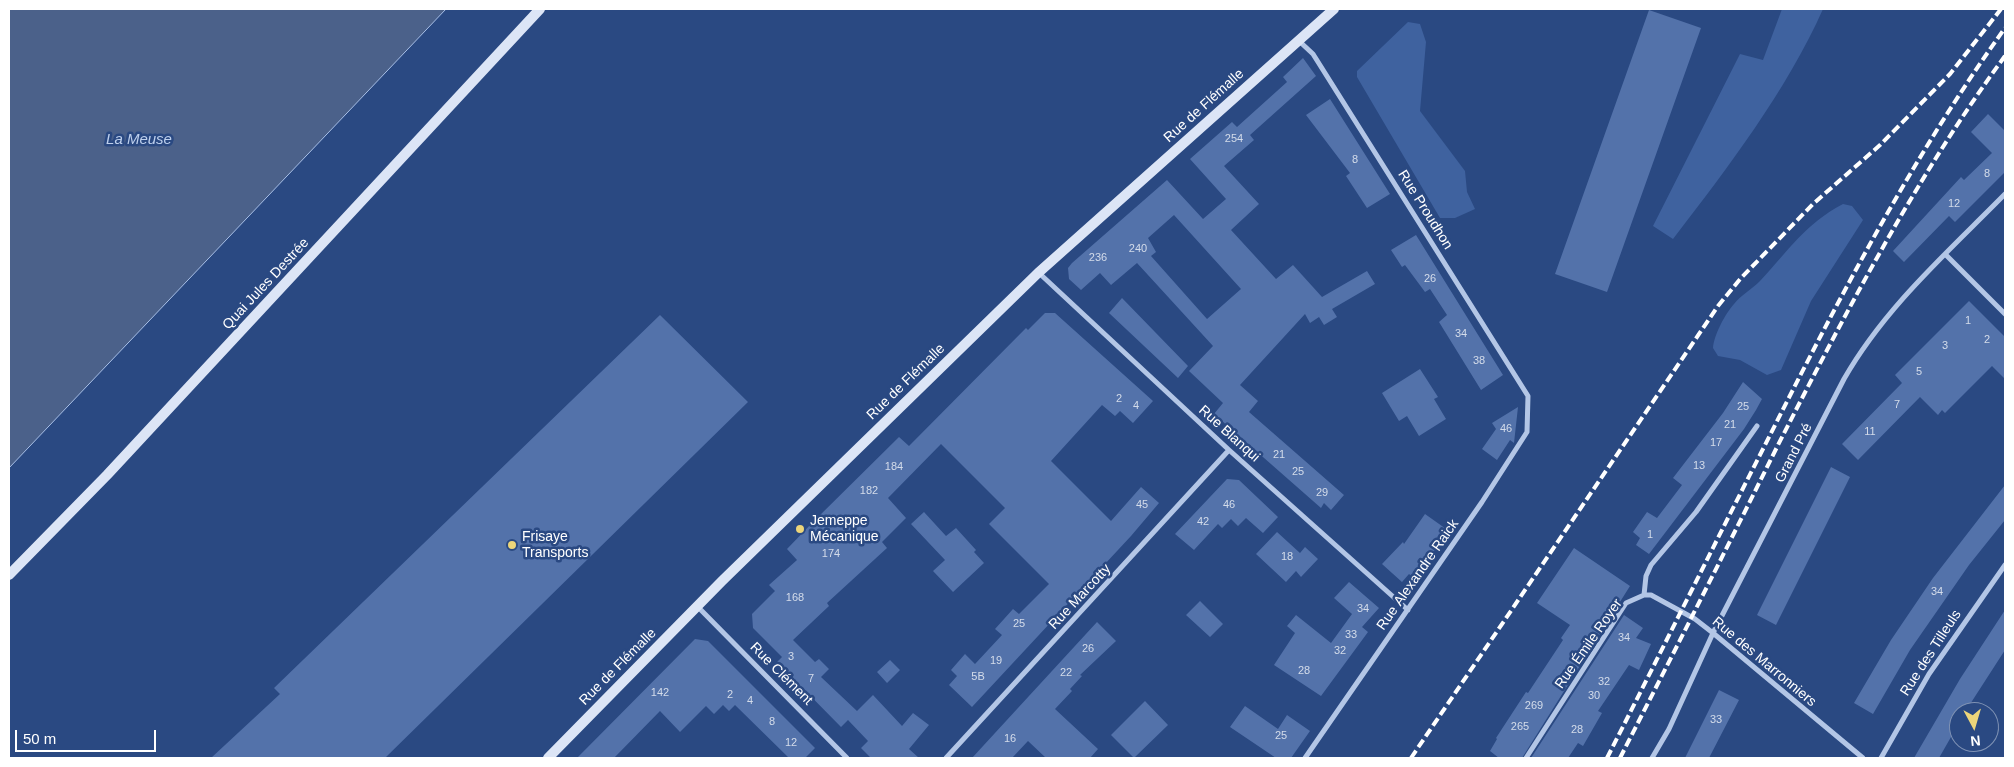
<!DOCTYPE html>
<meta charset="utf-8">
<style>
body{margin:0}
#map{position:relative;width:2014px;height:767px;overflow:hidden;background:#2a4982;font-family:Arial,sans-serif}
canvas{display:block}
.frame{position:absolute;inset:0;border:10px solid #fff;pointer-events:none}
.north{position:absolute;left:1949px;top:702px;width:50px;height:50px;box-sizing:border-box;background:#2a4982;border:1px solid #7f92b4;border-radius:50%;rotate:174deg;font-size:14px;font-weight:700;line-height:20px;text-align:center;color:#fff}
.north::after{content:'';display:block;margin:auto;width:18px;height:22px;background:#ecd57a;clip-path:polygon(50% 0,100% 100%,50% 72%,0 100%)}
.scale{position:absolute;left:15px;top:730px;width:141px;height:22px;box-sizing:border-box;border:2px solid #fff;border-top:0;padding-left:6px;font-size:15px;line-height:18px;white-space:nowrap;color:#fff;-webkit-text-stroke:4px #2a4982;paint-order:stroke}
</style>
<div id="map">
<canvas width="2014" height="767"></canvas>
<div class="frame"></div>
<div class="north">N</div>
<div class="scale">50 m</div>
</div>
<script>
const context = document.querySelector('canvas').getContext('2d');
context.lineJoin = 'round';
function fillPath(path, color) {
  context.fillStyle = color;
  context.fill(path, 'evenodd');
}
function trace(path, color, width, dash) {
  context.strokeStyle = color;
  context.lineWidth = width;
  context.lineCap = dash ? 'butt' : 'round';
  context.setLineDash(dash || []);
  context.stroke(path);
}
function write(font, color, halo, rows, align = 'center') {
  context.font = font + ' Arial,sans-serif';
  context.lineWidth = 5;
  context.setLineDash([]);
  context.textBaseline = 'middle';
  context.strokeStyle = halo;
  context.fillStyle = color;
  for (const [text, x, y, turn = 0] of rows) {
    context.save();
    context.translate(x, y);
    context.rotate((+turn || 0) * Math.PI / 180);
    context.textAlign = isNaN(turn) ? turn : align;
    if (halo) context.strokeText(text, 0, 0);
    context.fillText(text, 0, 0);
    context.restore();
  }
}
fillPath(new Path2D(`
 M1782 9H1823C1787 90 1727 169 1673 239L1653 226 1740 54 1763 60Z
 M1408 22 1420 24 1426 42 1420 111 1465 171 1467 192 1475 209 1455 218H1440L1357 77V71Z
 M1843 204 1852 206 1863 220 1811 301 1781 370 1767 375 1740 360 1718 356 1713 348C1714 335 1725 314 1734 304 1741 295 1752 289 1760 281 1788 251 1805 224 1843 204Z`), '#3f629f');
const water = new Path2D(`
 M9 9H446L9 468Z`);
fillPath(water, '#4b618a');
trace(water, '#a8bfe6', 1);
fillPath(new Path2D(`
 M1649 10 1701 28 1607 292 1555 274Z
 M1303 58 1316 76 1250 135 1254 140 1224 166 1259 204 1231 230 1276 279 1293 265 1322 297 1367 271 1375 284 1332 309 1337 317 1324 325 1319 317 1310 323 1305 314 1240 385 1258 401 1249 412 1344 495 1331 510 1324 503 1321 508 1214 414 1223 403 1189 371 1213 346 1137 263 1111 285 1100 273 1081 290 1069 279 1068 268 1072 263 1167 180 1203 219 1226 199 1190 159 1232 122 1237 127 1287 82 1283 77ZM1174 215 1241 289 1207 319 1151 256 1156 252 1148 238Z
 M1330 99 1390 194 1367 208 1346 176 1350 173 1306 115Z
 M1988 114 2005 131V172L1955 222 1949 216 1904 262 1893 251 1961 177 1964 180 1992 153 1971 132Z
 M1416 235 1503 375 1481 390 1439 322 1447 315 1430 289 1425 292 1405 265 1402 267 1391 250Z
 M1122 298 1188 366 1178 378 1109 313Z
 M1969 301 2005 337V379L1992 366 1945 413 1942 410 1938 415 1920 397 1858 460 1842 444 1902 383 1895 375Z
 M1045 313H1055L1153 401 1133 423 1120 411 1115 416 1102 405 1051 461 1111 521 1141 487 1159 503 1131 536 972 707 949 685 957 676 951 670 965 654 975 664 1002 635 995 629 1013 609 1019 614 1049 584 989 524 1005 508 941 444 888 498 906 518 882 542 887 548 827 603 829 606 793 640 815 662 819 659 829 669 821 677 857 711 873 695 902 726 913 713 929 725 909 749 919 758H871L861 748 868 741 848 720 841 727 777 662 782 657 753 628 752 614 775 591 769 585 797 560 787 549 813 522 899 437 909 446 1026 328 1028 330Z
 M660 315 748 402 385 758H211L280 694 274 688Z
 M1420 369 1438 397 1434 399 1446 419 1419 436 1407 416 1399 421 1382 393Z
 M1743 382 1762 399 1756 410 1744 429 1649 554 1636 545 1640 538 1633 532 1647 512 1657 518 1682 485 1673 478 1723 413Z
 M1518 407 1514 443 1510 440 1497 460 1482 449 1496 429 1492 423Z
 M1831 467 1850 477 1776 625 1757 615Z
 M1227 479 1239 480 1278 517 1263 533 1246 518 1238 526 1231 519 1222 528 1218 524 1194 550 1175 534Z
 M2005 485V520L1969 565 1910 650 1873 714 1854 703 1891 640 1933 578Z
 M924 512 946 536 956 528 976 550 974 552 984 563 953 592 933 571 945 560 911 524Z
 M1425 514 1449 531 1414 578 1409 574 1402 582 1382 564 1403 542 1404 544Z
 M1277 532 1300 553 1305 547 1318 559 1301 577 1296 571 1286 582 1256 554Z
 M1574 548 1630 586 1522 758H1499L1490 751 1497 739 1496 738 1526 692 1528 693 1563 640 1561 638 1570 625 1537 603Z
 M1349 582 1379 608 1362 627 1368 632 1321 696 1274 665 1295 633 1287 626 1296 615 1331 643 1352 614 1334 598Z
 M1200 601 1223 624 1210 637 1186 615Z
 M2005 610V650L1965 712H1959V723L1939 758H1914L1960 679Z
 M1624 615 1643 628 1636 638 1651 644 1639 670 1629 665 1598 711 1602 713 1583 746 1578 743 1568 758H1531Z
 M1097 622 1116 641 1080 675 1082 676 1070 689 1072 691 1055 709 1098 749 1090 758H1046L1028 741 1012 758H972Z
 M695 639 708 641 815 748 805 758H789L735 705 729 711 723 705 714 714 706 706 680 732 660 711 614 758H577Z
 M890 660 900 670 887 683 877 672Z
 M1719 690 1739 700 1709 758H1685Z
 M1145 701 1168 725 1134 758 1111 735Z
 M1245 706 1278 729 1287 715 1310 731 1291 758H1276L1230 727Z`), '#5372aa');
trace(new Path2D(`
 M1298 40 1313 54 1528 396 1527 432 1482 502 1305 758
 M1945 254 2005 314
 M1039 273 1229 450 1408 610
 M1644 595 1646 576 1651 565 1696 512 1757 426
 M697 606 847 758
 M946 758 1229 450
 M1526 758 1626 603 1644 595H1651L1695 619 1713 633 1863 758
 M1652 758 1669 729 1713 633 1844 379C1885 307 1948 252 2005 194
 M1881 758 1929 674 2005 565`), '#b3c6e6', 5);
trace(new Path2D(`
 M9 575 107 475 540 9
 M548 758 722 581 1038 273 1334 9`), '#dce5f6', 10);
trace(new Path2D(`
 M1411 758 1718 306 1741 278 1813 204 1880 145 1950 74 2001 9
 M1607 758C1660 654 1712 549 1765 445 1837 302 1911 159 2005 28
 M1620 758C1673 654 1726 550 1778 445 1846 312 1916 177 2005 56`), '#fff', 4, [9, 4]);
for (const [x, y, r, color] of [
 [800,529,5,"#ecd57a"],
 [512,545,5,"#ecd57a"]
]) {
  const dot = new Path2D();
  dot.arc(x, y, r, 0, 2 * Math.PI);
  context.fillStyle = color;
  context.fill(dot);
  trace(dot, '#2a4982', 2);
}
write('11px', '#d4dcea', null, [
 ["254",1234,139],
 ["8",1355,160],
 ["8",1987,174],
 ["12",1954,204],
 ["240",1138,249],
 ["236",1098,258],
 ["26",1430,279],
 ["1",1968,321],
 ["34",1461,334],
 ["2",1987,340],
 ["3",1945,346],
 ["38",1479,361],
 ["5",1919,372],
 ["2",1119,399],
 ["7",1897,405],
 ["4",1136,406],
 ["25",1743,407],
 ["21",1730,425],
 ["46",1506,429],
 ["11",1870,432],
 ["17",1716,443],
 ["21",1279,455],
 ["13",1699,466],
 ["184",894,467],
 ["25",1298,472],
 ["182",869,491],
 ["29",1322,493],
 ["45",1142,505],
 ["46",1229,505],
 ["42",1203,522],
 ["1",1650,535],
 ["174",831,554],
 ["18",1287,557],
 ["34",1937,592],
 ["168",795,598],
 ["34",1363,609],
 ["25",1019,624],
 ["33",1351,635],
 ["34",1624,638],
 ["26",1088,649],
 ["32",1340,651],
 ["3",791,657],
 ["19",996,661],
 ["28",1304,671],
 ["22",1066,673],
 ["5B",978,677],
 ["7",811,679],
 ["32",1604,682],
 ["142",660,693],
 ["2",730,695],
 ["30",1594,696],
 ["4",750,701],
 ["269",1534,706],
 ["33",1716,720],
 ["8",772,722],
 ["265",1520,727],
 ["28",1577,730],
 ["25",1281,736],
 ["16",1010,739],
 ["12",791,743]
]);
write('14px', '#fff', '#2a4982', [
 ["Rue de Flémalle",1204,106,-42],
 ["Rue Proudhon",1425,210,58],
 ["Quai Jules Destrée",266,284,-47],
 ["Rue de Flémalle",906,382,-44],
 ["Rue Blanqui",1229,434,42],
 ["Grand Pré",1794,453,-63],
 ["Rue Alexandre Raick",1418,575,-55],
 ["Rue Marcotty",1080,597,-47],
 ["Rue Émile Royer",1589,644,-55],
 ["Rue des Tilleuls",1931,653,-57],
 ["Rue des Marronniers",1764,662,40],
 ["Rue de Flémalle",618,667,-45],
 ["Rue Clément",781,674,45]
]);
write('14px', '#fff', '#2a4982', [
 ["Jemeppe",810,521],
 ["Mécanique",810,537],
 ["Frisaye",522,537],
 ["Transports",522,553]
], 'left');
write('italic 15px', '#bed0ed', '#2a4982', [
 ["La Meuse",139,140]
]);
</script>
